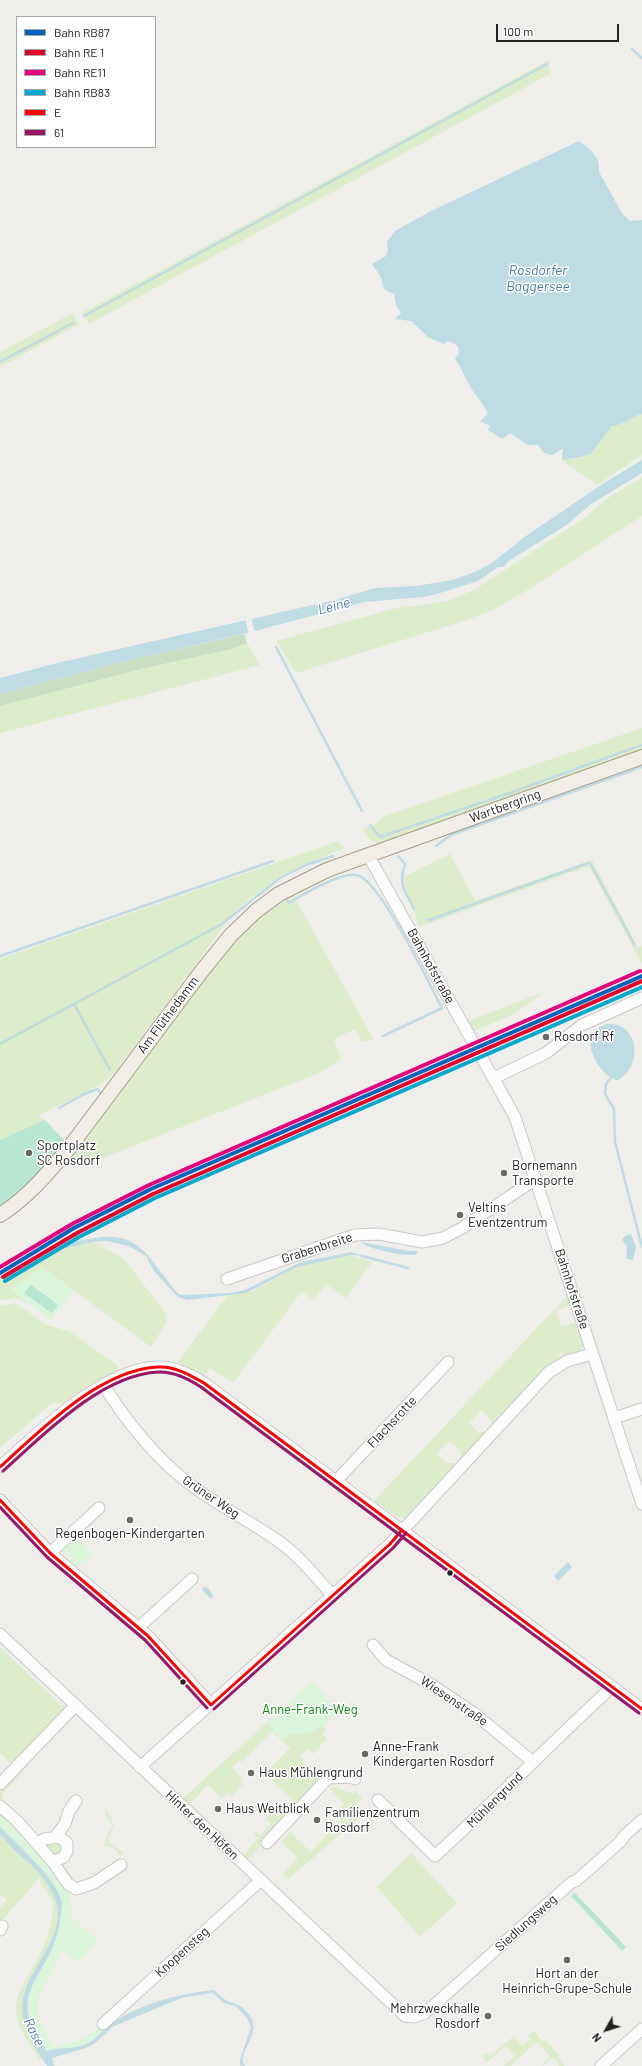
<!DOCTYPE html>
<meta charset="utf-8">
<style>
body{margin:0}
#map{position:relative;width:642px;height:2066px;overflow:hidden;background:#f0eeeb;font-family:Barlow,sans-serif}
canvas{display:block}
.legend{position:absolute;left:16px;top:16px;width:140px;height:132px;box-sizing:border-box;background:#fff;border:1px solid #a7a7a7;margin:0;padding:5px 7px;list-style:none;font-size:12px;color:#222}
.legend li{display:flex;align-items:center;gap:8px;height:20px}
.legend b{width:20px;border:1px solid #a7a7a7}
.north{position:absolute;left:586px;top:2010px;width:40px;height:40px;-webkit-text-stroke:3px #fff;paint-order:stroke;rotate:231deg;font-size:11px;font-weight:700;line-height:16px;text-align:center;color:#222}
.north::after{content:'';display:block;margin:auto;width:14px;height:18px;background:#222;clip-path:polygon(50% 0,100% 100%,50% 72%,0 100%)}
.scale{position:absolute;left:496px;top:24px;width:123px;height:18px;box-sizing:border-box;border:2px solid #222;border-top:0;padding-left:5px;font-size:12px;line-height:14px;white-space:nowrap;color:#222;-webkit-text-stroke:3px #fff;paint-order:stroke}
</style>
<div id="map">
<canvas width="642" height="2066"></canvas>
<ul class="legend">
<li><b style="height:5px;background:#0065bd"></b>Bahn RB87</li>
<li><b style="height:5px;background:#e4002b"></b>Bahn RE 1</li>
<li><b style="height:5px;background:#e5007d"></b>Bahn RE11</li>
<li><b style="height:5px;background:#00a9ce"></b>Bahn RB83</li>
<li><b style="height:5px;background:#f00"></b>E</li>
<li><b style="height:5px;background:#981568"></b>61</li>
</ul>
<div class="north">N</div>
<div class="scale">100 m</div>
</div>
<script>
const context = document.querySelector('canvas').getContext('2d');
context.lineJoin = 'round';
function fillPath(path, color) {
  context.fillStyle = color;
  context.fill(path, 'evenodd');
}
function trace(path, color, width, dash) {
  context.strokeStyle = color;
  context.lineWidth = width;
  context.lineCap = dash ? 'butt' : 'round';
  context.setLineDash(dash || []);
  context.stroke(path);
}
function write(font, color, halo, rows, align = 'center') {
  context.font = font + ' Barlow,sans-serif';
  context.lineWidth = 3;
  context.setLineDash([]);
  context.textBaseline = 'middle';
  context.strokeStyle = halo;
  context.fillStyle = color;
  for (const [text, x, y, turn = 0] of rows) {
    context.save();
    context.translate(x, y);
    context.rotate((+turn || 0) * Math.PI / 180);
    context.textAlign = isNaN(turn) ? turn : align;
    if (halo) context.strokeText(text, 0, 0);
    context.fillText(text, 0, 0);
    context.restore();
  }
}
fillPath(new Path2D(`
 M549 60 550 74 89 324 82 313Z
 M73 313 79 324 0 367V352Z
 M642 414V455L597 485 562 460 590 455 612 426C623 425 631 417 642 414Z
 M642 477V516L531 588 493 610 461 622 296 673 276 641 393 609 447 601 474 590 586 517 605 500Z
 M247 643 260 665 0 733V706L145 668 232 649Z
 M642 728V753L382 844C370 843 368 839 363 829L379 822 382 817Z
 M338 841 344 848 280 876 236 910 112 1076 97 1086 38 1116 45 1120 3 1139 0 1173V959Z
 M450 854 475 901 592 860 638 948 642 946V964L589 866 419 927 403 877Z
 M295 894 297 902 374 1040 362 1042 355 1029 334 1039 341 1059 319 1073 103 1158 75 1162 72 1159 71 1156 211 969 256 920Z
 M546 991 514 1014 474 1031 469 1021Z
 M92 1242 123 1258 165 1312 167 1321 151 1347 42 1267 11 1290 27 1302 26 1303 15 1298 0 1300V1278L2 1277 46 1251H55Z
 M351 1255 372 1262 346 1298 326 1284 314 1300 302 1291 233 1383 210 1368 205 1375 178 1362 227 1296 253 1291 297 1267Z
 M567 1296 571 1305 556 1310 561 1327 576 1322 583 1345 581 1350 564 1357 563 1353 559 1354 560 1358 545 1369 492 1425 490 1419 481 1410 469 1423 478 1432H487L462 1457 459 1449 449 1441 437 1454 446 1463H457L405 1518 397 1517 374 1501Z
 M15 1303 47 1325 71 1332 118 1366 119 1370 76 1395 66 1403H52L0 1448V1306Z
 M0 1647 61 1705H65V1708L13 1766 0 1753Z
 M312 1682 338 1710 323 1726 326 1729 322 1733 327 1739 313 1754 308 1749 300 1756 306 1765 323 1780 247 1860 243 1856 258 1838 254 1834 256 1831 260 1835 271 1824 265 1819 272 1812 278 1817 293 1801 265 1774 290 1748 272 1731 242 1762 239 1760 232 1767 243 1780 241 1782 243 1784 231 1797 227 1793 222 1799 208 1785 189 1805 182 1799Z
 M24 1766 26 1768 2 1794V1798L7 1805 5 1807 0 1803V1791Z
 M334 1786 353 1794 355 1791 362 1798 351 1810 360 1818 288 1879 283 1874 298 1858 281 1842 290 1832 311 1852 345 1815 339 1809 344 1803 330 1789Z
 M105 1808 107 1809 114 1826 108 1841 124 1853 120 1856 113 1847H104L107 1835 112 1826 105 1814Z
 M0 1835C6 1840 11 1848 17 1853 31 1864 45 1877 53 1894 75 1939 13 1973 23 2017 26 2032 35 2045 43 2058L40 2060C30 2045 15 2026 16 2007 17 1989 31 1972 39 1956 48 1939 52 1923 54 1903L40 1882 41 1880 39 1878 0 1923V1907L7 1900 0 1894Z
 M59 1840 65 1851 54 1856 44 1846 45 1842Z
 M411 1853 457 1903 420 1937 377 1887Z
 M534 2031 542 2041 546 2040 560 2056 558 2058 565 2066H559L555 2059 552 2058 543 2066 542 2064 550 2056 536 2042 511 2066H503L515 2056 506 2046 486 2063 482 2056 487 2052 490 2056 514 2036 522 2046 531 2039 528 2036Z`), '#ddeccb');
fillPath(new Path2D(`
 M244 634 247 643 232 649 145 668 0 706V694L127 661Z`), '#cbdec1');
fillPath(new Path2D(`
 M42 1267 73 1291 51 1320 11 1290Z
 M75 1535 92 1554 75 1569 69 1563 73 1558 61 1547Z
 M312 1682 338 1710C329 1719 321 1729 307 1733 298 1735 291 1732 283 1740L267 1723Z
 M0 1812C19 1829 47 1857 62 1878 70 1889 72 1903 71 1916L98 1941 77 1962 63 1949 38 1998V2020L55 2047 83 2039 98 2027 101 2029 103 2027 104 2029 87 2044 69 2049 47 2051C0 1988 53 1978 60 1920 61 1913 63 1906 61 1899 54 1877 17 1844 0 1827Z`), '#daf5da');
fillPath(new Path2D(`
 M45 1120 66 1142 36 1177 0 1206V1140Z
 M31 1285 58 1305 52 1313 24 1293Z
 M575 1893 626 1947 622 1951 571 1896Z`), '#b7e6d2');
fillPath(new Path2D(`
 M579 141C590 149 601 157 599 172L623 215 630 221 642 220V414C631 417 623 425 612 426L590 455 562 460 563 448 553 455 544 453 538 445H528L510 433 502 439 488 430 490 426 480 421 488 414C483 401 474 395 469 384 464 375 461 367 455 359L459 353 458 346 448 341 444 344 428 337 411 321 395 319 401 313 396 305 394 294C381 289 385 289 381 278 379 273 375 269 372 264L386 256 388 250 387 242 395 231 429 212Z
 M642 460V473L591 504 568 524 507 562 504 567H498L478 581 437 594 423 597 364 602 255 631 127 661 0 694V678L57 663 335 600 375 588 416 586 452 580 475 572 492 563 523 538 601 485Z
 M607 1024C641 1022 642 1068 618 1080 604 1080 586 1050 591 1037 594 1029 600 1027 607 1024Z
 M631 1234 636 1247 633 1260 626 1259 627 1247 622 1239 625 1236Z
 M104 1237C138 1234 150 1259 168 1281 171 1286 175 1292 181 1295L229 1293 245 1290 301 1262 351 1252 365 1256 351 1255 297 1267 246 1293 188 1300 178 1297 174 1293 154 1271 146 1256 129 1246 106 1241 92 1242 55 1251H46L76 1241Z
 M361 1242 409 1251H417V1254C410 1258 363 1248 361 1242Z
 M568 1562 572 1567 558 1581 554 1576Z
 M204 1587 208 1588 214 1597 210 1598 202 1590Z
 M0 1827C17 1844 54 1877 61 1899 63 1906 61 1913 60 1920 53 1978 0 1989 47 2051 60 2047 73 2050 86 2044 96 2040 103 2029 112 2023 142 2003 179 1994 214 1990 217 1993 221 1998 226 2000 231 2003 238 2004 243 2008 270 2032 235 2049 245 2066L240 2065V2060L251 2027 247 2018 236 2006 224 2003 213 1993 185 1997 169 2003 114 2026 94 2044 86 2048 52 2058 54 2066H47C38 2051 26 2035 23 2017 14 1973 75 1939 53 1894 45 1877 31 1864 17 1853 11 1848 6 1840 0 1835Z`), '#bfdbe3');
fillPath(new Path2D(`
 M251 617 255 633 249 635 245 618Z`), '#f0eeeb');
trace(new Path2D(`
 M632 49 642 58
 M84 316 547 64
 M0 362 73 323
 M276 647 362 811
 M370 825 380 837 507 794 642 745
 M436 846 451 835 642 767
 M398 856 405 864C398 885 405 890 414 909
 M287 900 289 903C303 894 341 872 357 875 380 880 429 984 442 1008L383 1036
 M620 917 634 944
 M427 919 429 920 588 863H590L618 914
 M0 956 273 861
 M74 1004 222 924 280 878 306 865 333 856
 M0 1044 74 1004 110 1070
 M612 1076 606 1084 605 1094 614 1109 615 1142 642 1247
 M59 1108 84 1094 98 1089 100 1093
 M362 1256 408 1268`), '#bfdbe3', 2.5);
const minor = new Path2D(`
 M368 855 515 1117 642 1504
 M494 1078 546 1053 582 1025 642 998
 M227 1279 355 1235 379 1234 422 1242 443 1238 462 1228 536 1179
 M104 1386C127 1422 153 1455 187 1482 216 1505 251 1521 281 1543 301 1558 316 1577 332 1595
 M614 1418 642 1409
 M0 1467C38 1433 104 1368 158 1367 175 1367 190 1374 204 1383L642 1709
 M336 1481 448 1362
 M0 1500 50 1553 148 1636 211 1705
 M50 1553 99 1508
 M138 1628 192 1579
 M0 1634 405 2016 414 2017 425 2013 572 1882 576 1881 620 1842 625 1835 642 1820
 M373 1645 386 1660 432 1685 475 1714 533 1762
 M140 1767 390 1544 549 1372 567 1361 592 1354
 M0 1784 75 1706
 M378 1800 435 1856C495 1801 552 1742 612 1687
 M0 1806 17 1821 53 1862 64 1857 67 1851V1843L59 1837 44 1839 38 1843
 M55 1837 65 1824 69 1811 76 1801
 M267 1843 328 1778 353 1777 355 1779
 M53 1862 68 1884 76 1889 94 1883 121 1865
 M0 1930 2 1926
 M103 2024 261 1880
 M601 2066 642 2029`);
const major = new Path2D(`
 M0 1215C28 1197 48 1173 69 1148L201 972 231 935 256 911 279 894 327 870 642 757`);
trace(minor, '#c9c8c7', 13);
trace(major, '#a79c86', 16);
trace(minor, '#fdfcfc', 11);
trace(major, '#f3ede7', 14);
trace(new Path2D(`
 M0 1467C41 1430 99 1370 158 1367 175 1366 190 1375 204 1383L642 1709
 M0 1500 50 1553 148 1636 211 1705
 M211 1705 390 1544 402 1530`), '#f00', 3);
trace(new Path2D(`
 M3 1471C44 1434 101 1375 158 1372 174 1371 189 1379 201 1387L639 1713
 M0 1507 47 1557 145 1640 207 1708
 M214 1709 393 1548 406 1533`), '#981568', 3);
trace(new Path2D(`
 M0 1273 74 1228 151 1189 642 976`), '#0065bd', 4);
trace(new Path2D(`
 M3 1277 77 1233 153 1194 642 981`), '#e4002b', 4);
trace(new Path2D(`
 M0 1267 72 1224 149 1185 640 971`), '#e5007d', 4);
trace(new Path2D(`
 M5 1281 79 1237 155 1198 642 987`), '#00a9ce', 4);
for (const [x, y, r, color] of [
 [546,1037,4,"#6a6968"],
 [29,1153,4,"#6a6968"],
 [504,1173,4,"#6a6968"],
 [460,1215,4,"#6a6968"],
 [130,1520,4,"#6a6968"],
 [450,1573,3.5,"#222"],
 [183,1682,3.5,"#222"],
 [365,1754,4,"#6a6968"],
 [251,1773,4,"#6a6968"],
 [218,1809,4,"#6a6968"],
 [317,1820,4,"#6a6968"],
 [567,1960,4,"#6a6968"],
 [488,2016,4,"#6a6968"]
]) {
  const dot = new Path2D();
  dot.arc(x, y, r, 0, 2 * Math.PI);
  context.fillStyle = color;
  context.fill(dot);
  trace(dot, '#fff', 1.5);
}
write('13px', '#222', '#fff', [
 ["Wartbergring",505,806,-20],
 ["Bahnhofstraße",431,966,61],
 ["Am Flüthedamm",168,1015,-53],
 ["Grabenbreite",317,1248,-18],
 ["Bahnhofstraße",572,1289,72],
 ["Flachsrotte",392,1422,-47],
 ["Grüner Weg",211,1497,34],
 ["Wiesenstraße",454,1701,34],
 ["Mühlengrund",495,1800,-45],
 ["Hinter den Höfen",202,1825,43],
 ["Siedlungsweg",526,1923,-42],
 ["Knopensteg",182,1952,-42]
]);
write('13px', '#222', '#fff', [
 ["Rosdorf Rf",554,1037],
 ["Sportplatz",37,1146],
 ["SC Rosdorf",37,1161],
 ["Bornemann",512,1166],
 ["Transporte",512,1181],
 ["Veltins",468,1208],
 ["Eventzentrum",468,1223],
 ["Regenbogen-Kindergarten",130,1534,"center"],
 ["Anne-Frank",373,1747],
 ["Kindergarten Rosdorf",373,1762],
 ["Haus Mühlengrund",259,1773],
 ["Haus Weitblick",226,1809],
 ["Familienzentrum",325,1813],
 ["Rosdorf",325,1828],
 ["Hort an der",567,1974,"center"],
 ["Heinrich-Grupe-Schule",567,1989,"center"],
 ["Mehrzweckhalle",480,2009,"right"],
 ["Rosdorf",480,2024,"right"]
], 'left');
write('13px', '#0c8416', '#fff', [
 ["Anne-Frank-Weg",310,1710]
]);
write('italic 14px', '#4a7aab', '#fff', [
 ["Rosdorfer",538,270],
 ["Baggersee",538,286],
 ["Leine",334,606,-14],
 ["Rase",34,2032,63]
]);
</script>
